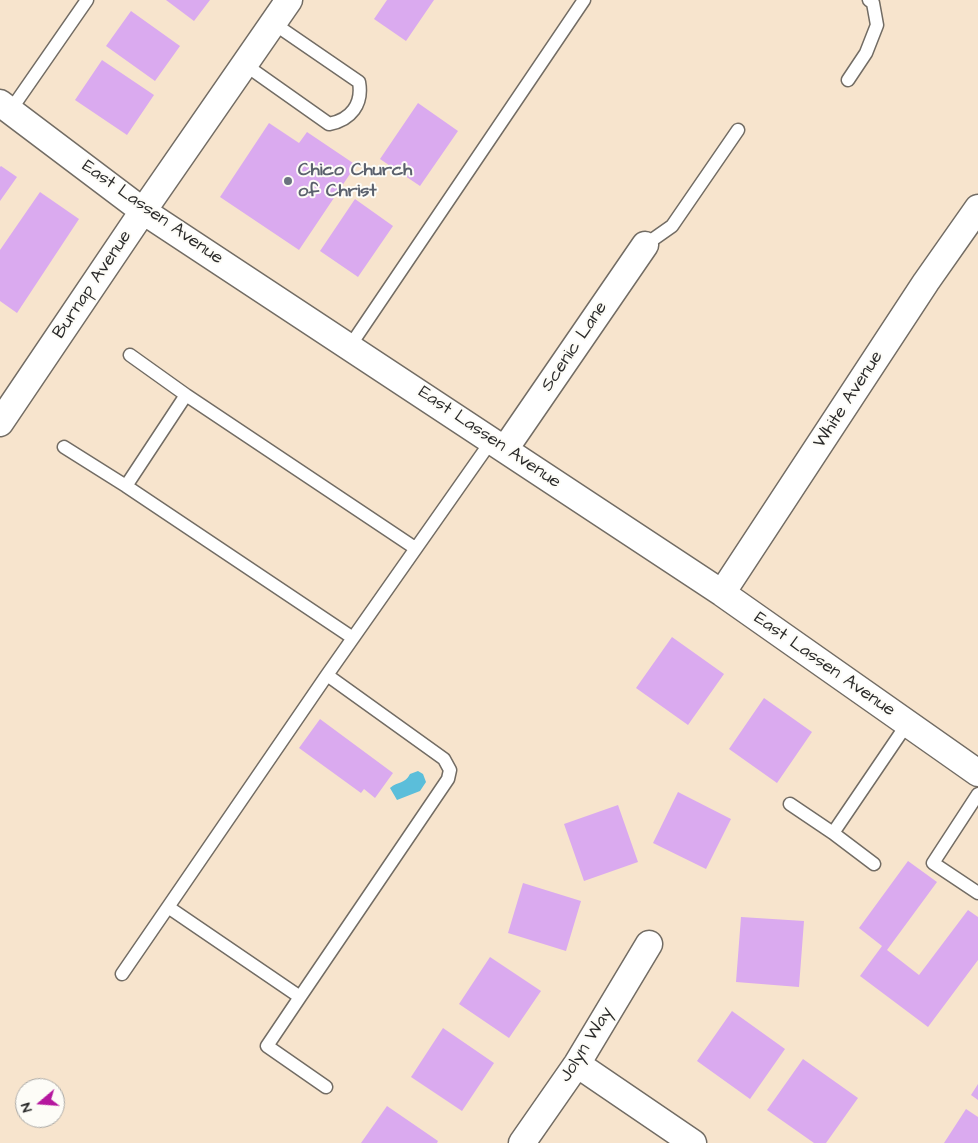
<!DOCTYPE html>
<style>
body{margin:0}
#map{position:relative;width:978px;height:1143px;overflow:hidden;background:#f7e4cd;font-family:"Architects Daughter",sans-serif}
canvas{display:block}
.north{position:absolute;left:15px;top:1078px;width:50px;height:50px;box-sizing:border-box;background:#fdfcf7;border:1px solid #a9a8a5;border-radius:50%;rotate:252deg;font-size:14px;font-weight:700;line-height:20px;text-align:center;color:#2b2b2b}
.north::after{content:'';display:block;margin:auto;width:18px;height:22px;background:#b5179e;clip-path:polygon(50% 0,100% 100%,50% 72%,0 100%)}
</style>
<div id="map">
<canvas width="978" height="1143"></canvas>
<div class="north">N</div>
</div>
<script>
const context = document.querySelector('canvas').getContext('2d');
context.lineJoin = 'round';
function fillPath(path, color) {
  context.fillStyle = color;
  context.fill(path, 'evenodd');
}
function trace(path, color, width, dash) {
  context.strokeStyle = color;
  context.lineWidth = width;
  context.lineCap = dash ? 'butt' : 'round';
  context.setLineDash(dash || []);
  context.stroke(path);
}
function write(font, color, halo, rows, align = 'center') {
  context.font = font + ' "Architects Daughter",sans-serif';
  context.lineWidth = 4;
  context.setLineDash([]);
  context.textBaseline = 'middle';
  context.strokeStyle = halo;
  context.fillStyle = color;
  for (const [text, x, y, turn = 0] of rows) {
    context.save();
    context.translate(x, y);
    context.rotate((+turn || 0) * Math.PI / 180);
    context.textAlign = isNaN(turn) ? turn : align;
    if (halo) context.strokeText(text, 0, 0);
    context.fillText(text, 0, 0);
    context.restore();
  }
}
fillPath(new Path2D(`
 M418 771 423 774 426 782 420 791 397 800 390 788C398 781 405 784 410 774Z`), '#5bbeda');
fillPath(new Path2D(`
 M166 0H210L194 21Z
 M387 0H434L406 41 374 19Z
 M131 11 180 46 155 81 106 46Z
 M102 60 154 95 127 135 75 100Z
 M418 103 458 131 420 186 380 159Z
 M269 123 299 143 307 132 356 165 299 250 220 197Z
 M1 166 17 177 0 201V167Z
 M40 192 79 219 17 313 0 301V250Z
 M355 199 393 226 358 277 320 251Z
 M672 637 724 674 688 725 636 688Z
 M764 698 812 732 777 783 729 749Z
 M320 719 393 773 375 798 364 789 361 793 299 748Z
 M678 792 731 819 706 869 653 843Z
 M618 805 638 862 584 881 564 824Z
 M908 861 937 882 887 950 919 975 968 910 978 917V960L928 1027 860 976 882 946 859 928Z
 M523 883 581 901 566 951 508 933Z
 M741 917 804 921 799 987 736 982Z
 M490 957 541 991 509 1038 459 1004Z
 M732 1011 785 1049 750 1099 697 1061Z
 M443 1028 494 1063 462 1111 411 1077Z
 M803 1059 858 1098 826 1143H814L767 1110Z
 M978 1084V1100L971 1095Z
 M387 1106 438 1141 437 1143H361Z
 M966 1109 978 1117V1143H944Z`), '#daaaef');
const service = new Path2D(`
 M244 64 329 124C351 120 363 104 359 82L273 23
 M848 80 866 53 877 25 873 3 869 0
 M10 111 87 0
 M645 245 672 226 738 130
 M350 346 584 0
 M130 355 186 395
 M64 447 126 486
 M353 638 126 486 186 395 415 548
 M327 675 444 759 450 770 448 779 300 997 168 907 327 675 492 440
 M978 794 933 863 978 893
 M790 804 833 833
 M874 864 833 833 907 724
 M122 974 168 907
 M300 997 267 1046 326 1087`);
const minor = new Path2D(`
 M0 103 143 211 722 593 978 773
 M0 423 143 211 289 0
 M505 449 645 245
 M722 593 926 282 978 208
 M577 1064 693 1143
 M522 1143 577 1064 649 944`);
trace(service, '#726c64', 15);
trace(minor, '#726c64', 29);
trace(service, '#fff', 12);
trace(minor, '#fff', 26);
for (const [x, y, r, color] of [
 [288,181,5,"#6b7280"]
]) {
  const dot = new Path2D();
  dot.arc(x, y, r, 0, 2 * Math.PI);
  context.fillStyle = color;
  context.fill(dot);
  trace(dot, '#fdfcf7', 2);
}
write('bold 18px', '#5b616d', '#fdfcf7', [
 ["Chico Church",298,171],
 ["of Christ",298,192]
], 'left');
write('18px', '#2b2b2b', '#fdfcf7', [
 ["East Lassen Avenue",152,213,35],
 ["Burnap Avenue",93,285,-56],
 ["Scenic Lane",575,347,-56],
 ["White Avenue",849,400,-57],
 ["East Lassen Avenue",489,438,34],
 ["East Lassen Avenue",824,665,35],
 ["Jolyn Way",587,1045,-58]
]);
</script>
